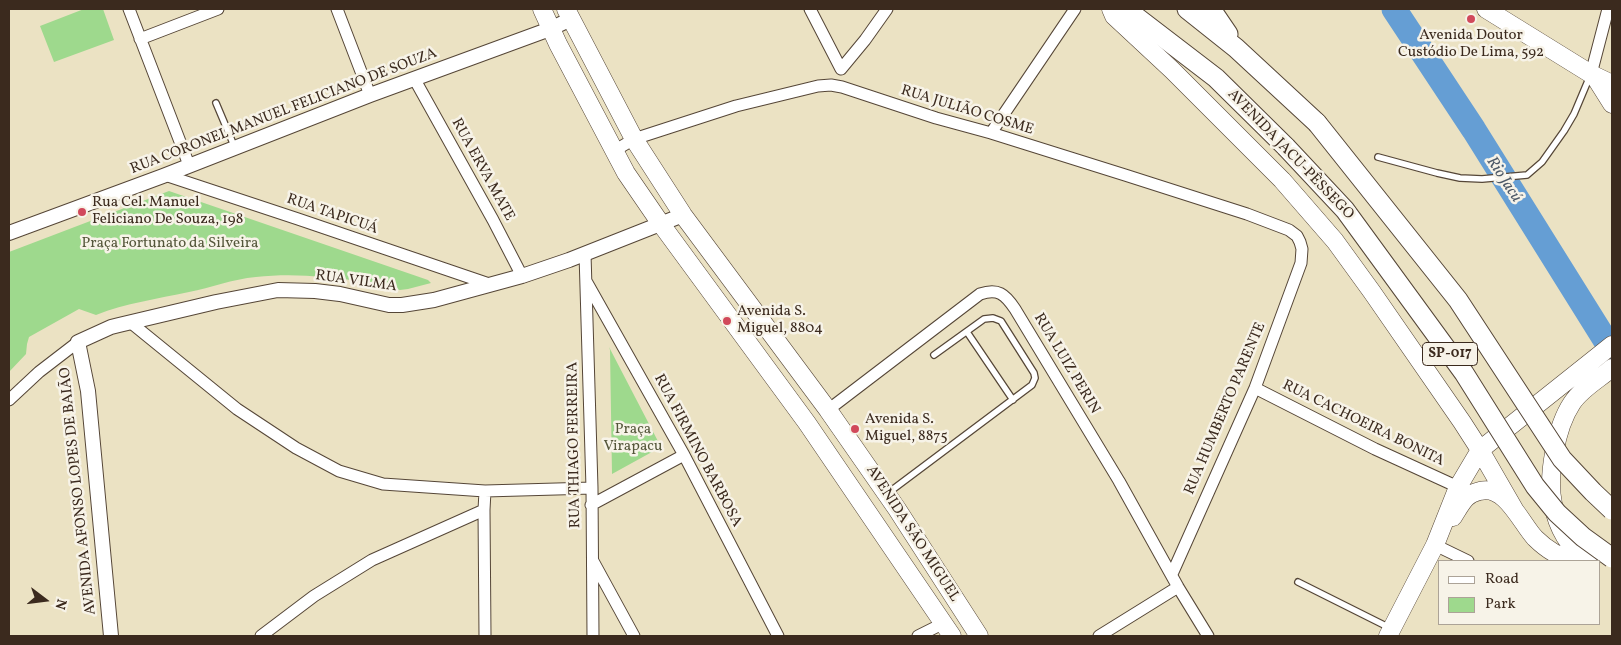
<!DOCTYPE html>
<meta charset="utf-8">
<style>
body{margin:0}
#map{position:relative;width:1621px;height:645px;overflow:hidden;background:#ebe2c3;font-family:Vollkorn,serif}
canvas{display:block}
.frame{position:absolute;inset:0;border:10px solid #3b2a1e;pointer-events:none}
.legend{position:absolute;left:1438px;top:560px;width:162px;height:65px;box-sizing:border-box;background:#f7f3e8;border:1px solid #aca397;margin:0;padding:6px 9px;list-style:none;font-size:15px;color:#3b2a1e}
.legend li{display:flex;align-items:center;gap:10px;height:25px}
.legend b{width:25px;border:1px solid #aca397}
.north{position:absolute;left:20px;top:575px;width:50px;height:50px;-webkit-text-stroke:4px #f7f3e8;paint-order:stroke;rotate:105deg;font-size:14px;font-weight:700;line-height:20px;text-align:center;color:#3b2a1e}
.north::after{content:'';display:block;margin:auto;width:18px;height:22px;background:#3b2a1e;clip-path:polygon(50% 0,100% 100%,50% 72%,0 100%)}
</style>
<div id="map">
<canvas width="1621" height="645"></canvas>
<div class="frame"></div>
<ul class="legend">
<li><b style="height:6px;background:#fff"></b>Road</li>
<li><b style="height:14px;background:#9ed98d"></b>Park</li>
</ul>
<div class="north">N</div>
</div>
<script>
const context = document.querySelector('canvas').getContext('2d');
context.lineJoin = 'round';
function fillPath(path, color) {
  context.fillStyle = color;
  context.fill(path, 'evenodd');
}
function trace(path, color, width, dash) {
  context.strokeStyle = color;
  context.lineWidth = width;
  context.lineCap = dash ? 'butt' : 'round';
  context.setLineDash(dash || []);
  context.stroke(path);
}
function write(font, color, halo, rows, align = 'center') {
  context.font = font + ' Vollkorn,serif';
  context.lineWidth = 5;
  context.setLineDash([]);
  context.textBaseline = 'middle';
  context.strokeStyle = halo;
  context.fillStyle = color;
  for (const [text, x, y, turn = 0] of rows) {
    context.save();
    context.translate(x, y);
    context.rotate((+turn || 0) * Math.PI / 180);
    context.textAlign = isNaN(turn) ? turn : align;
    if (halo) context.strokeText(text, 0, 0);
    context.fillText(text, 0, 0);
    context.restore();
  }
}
fillPath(new Path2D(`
 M84 9H103L114 40 54 62 40 26Z
 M169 191 428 280 431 283 408 289 400 290C386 288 373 284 359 281 325 276 289 273 256 277 232 279 211 288 189 292 157 299 126 303 96 315L79 309 29 337 27 344 26 354 9 372V252Z
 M609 347 661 447 612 474 610 350Z`), '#9ed98d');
trace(new Path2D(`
 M1394 9 1474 130 1612 351`), '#659ed4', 25);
const service = new Path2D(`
 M216 103 235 148
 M1378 157 1437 173 1460 178 1482 179 1527 175 1542 162 1564 131 1574 114 1590 76
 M967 332 1013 400
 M888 493 1032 385 1035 378 1034 373 1001 321 993 318 984 319 934 355
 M1298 582 1390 628`);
const minor = new Path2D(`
 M129 9 189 165
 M337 9 370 95
 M810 9 841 69 865 40 887 9
 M140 39 218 9
 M1591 74 1608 9
 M415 80 493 220 522 276
 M991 133 1075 9
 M614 151 634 139 736 106 818 86 831 85 842 87 936 118 991 133 1125 175 1247 214 1289 230 1297 236 1300 242 1302 249 1301 263 1255 388 1172 574
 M165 175 298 219 489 284
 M585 254 592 488 593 636
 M586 281 684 455 778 636
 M130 322 237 409 296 448 339 471 383 484 485 491 592 488
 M1255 388 1375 449 1458 487
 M9 400 39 372 78 342
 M828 410 980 294C998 288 1005 294 1015 309L1119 481 1178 587 1208 636
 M485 491 484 510 485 636
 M591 505 684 455
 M1435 545 1468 561
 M593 561 634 636
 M261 636 314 596 372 560 484 510
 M918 636 944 623
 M1099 636 1178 587`);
const tertiary = new Path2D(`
 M9 233 163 176 370 95 550 29 571 19
 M111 636 88 391 78 342 111 327 119 325 216 302 278 290 315 291 340 294 389 305H402L434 300 522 276 569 260 683 215`);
const primary = new Path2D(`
 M542 9 558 44 626 173 661 224 807 423 952 636
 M566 9 634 139 683 215 828 410 897 509 979 636
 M1111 9 1114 16 1172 70 1282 180 1335 241 1372 292 1462 422 1480 450 1514 509
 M1486 9 1591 74 1612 84
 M1595 77 1612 104
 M1453 517C1457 511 1461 503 1466 498 1470 494 1475 492 1480 491 1505 484 1521 523 1535 538 1546 549 1561 558 1575 561
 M1588 561C1569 548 1557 527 1553 504 1547 476 1556 427 1572 403 1581 389 1599 379 1612 368
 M1388 636 1435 545 1458 487 1480 450 1612 345`);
const trunk = new Path2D(`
 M1126 9 1216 78 1286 147
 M1187 9 1236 48 1317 123
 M1211 9 1228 34`);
trace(service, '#554637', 8);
trace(minor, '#554637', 13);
trace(tertiary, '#554637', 16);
trace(primary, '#554637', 19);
trace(trunk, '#554637', 21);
trace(service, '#fff', 5.5);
trace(minor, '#fff', 11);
trace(tertiary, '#fff', 14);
trace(primary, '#fff', 18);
trace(trunk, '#fff', 19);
const trunkBridge = new Path2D(`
 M1317 123 1458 300 1562 459 1593 492 1612 510
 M1286 147 1345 210 1464 373 1535 486 1557 513 1583 537 1612 558`);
trace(trunkBridge, '#554637', 21, []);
trace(trunkBridge, '#fff', 19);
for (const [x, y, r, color] of [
 [1471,19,5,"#d1495b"],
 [82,212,5,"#d1495b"],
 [727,321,5,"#d1495b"],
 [855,429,5,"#d1495b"]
]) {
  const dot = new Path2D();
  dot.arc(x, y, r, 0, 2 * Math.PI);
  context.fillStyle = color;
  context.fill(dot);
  trace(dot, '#f7f3e8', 2);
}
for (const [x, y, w] of [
 [1450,354,55]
]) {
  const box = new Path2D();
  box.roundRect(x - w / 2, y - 11.5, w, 23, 4);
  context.fillStyle = '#f7f3e8';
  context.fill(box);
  trace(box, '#3b2a1e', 1);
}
write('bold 14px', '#3b2a1e', null, [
 ["SP-017",1450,354]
]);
write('15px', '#3b2a1e', '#f7f3e8', [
 ["Avenida Doutor",1471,36,"center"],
 ["Custódio De Lima, 592",1471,53,"center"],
 ["Rua Cel. Manuel",92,203],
 ["Feliciano De Souza, 198",92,220],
 ["Avenida S.",737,312],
 ["Miguel, 8804",737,329],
 ["Avenida S.",865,420],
 ["Miguel, 8875",865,437]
], 'left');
write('15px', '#3b2a1e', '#f7f3e8', [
 ["RUA JULIÃO COSME",967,111,17],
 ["RUA CORONEL MANUEL FELICIANO DE SOUZA",284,112,-21],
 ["AVENIDA JACU-PÊSSEGO",1290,155,46],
 ["RUA ERVA MATE",482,170,61],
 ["RUA TAPICUÁ",332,215,19],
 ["RUA VILMA",356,282,8],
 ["RUA LUIZ PERIN",1066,364,59],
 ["RUA HUMBERTO PARENTE",1226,409,-67],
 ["RUA CACHOEIRA BONITA",1363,424,26],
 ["RUA THIAGO FERREIRA",575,445,-91],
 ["RUA FIRMINO BARBOSA",697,451,62],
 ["AVENIDA AFONSO LOPES DE BAIÃO",79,491,-96],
 ["AVENIDA SÃO MIGUEL",912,534,57]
]);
write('15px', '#54563a', '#f7f3e8', [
 ["Praça Fortunato da Silveira",170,244],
 ["Praça",633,430],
 ["Virapacu",633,447]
]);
write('italic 16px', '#4c5867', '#f7f3e8', [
 ["Rio Jacú",1503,180,57]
]);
</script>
